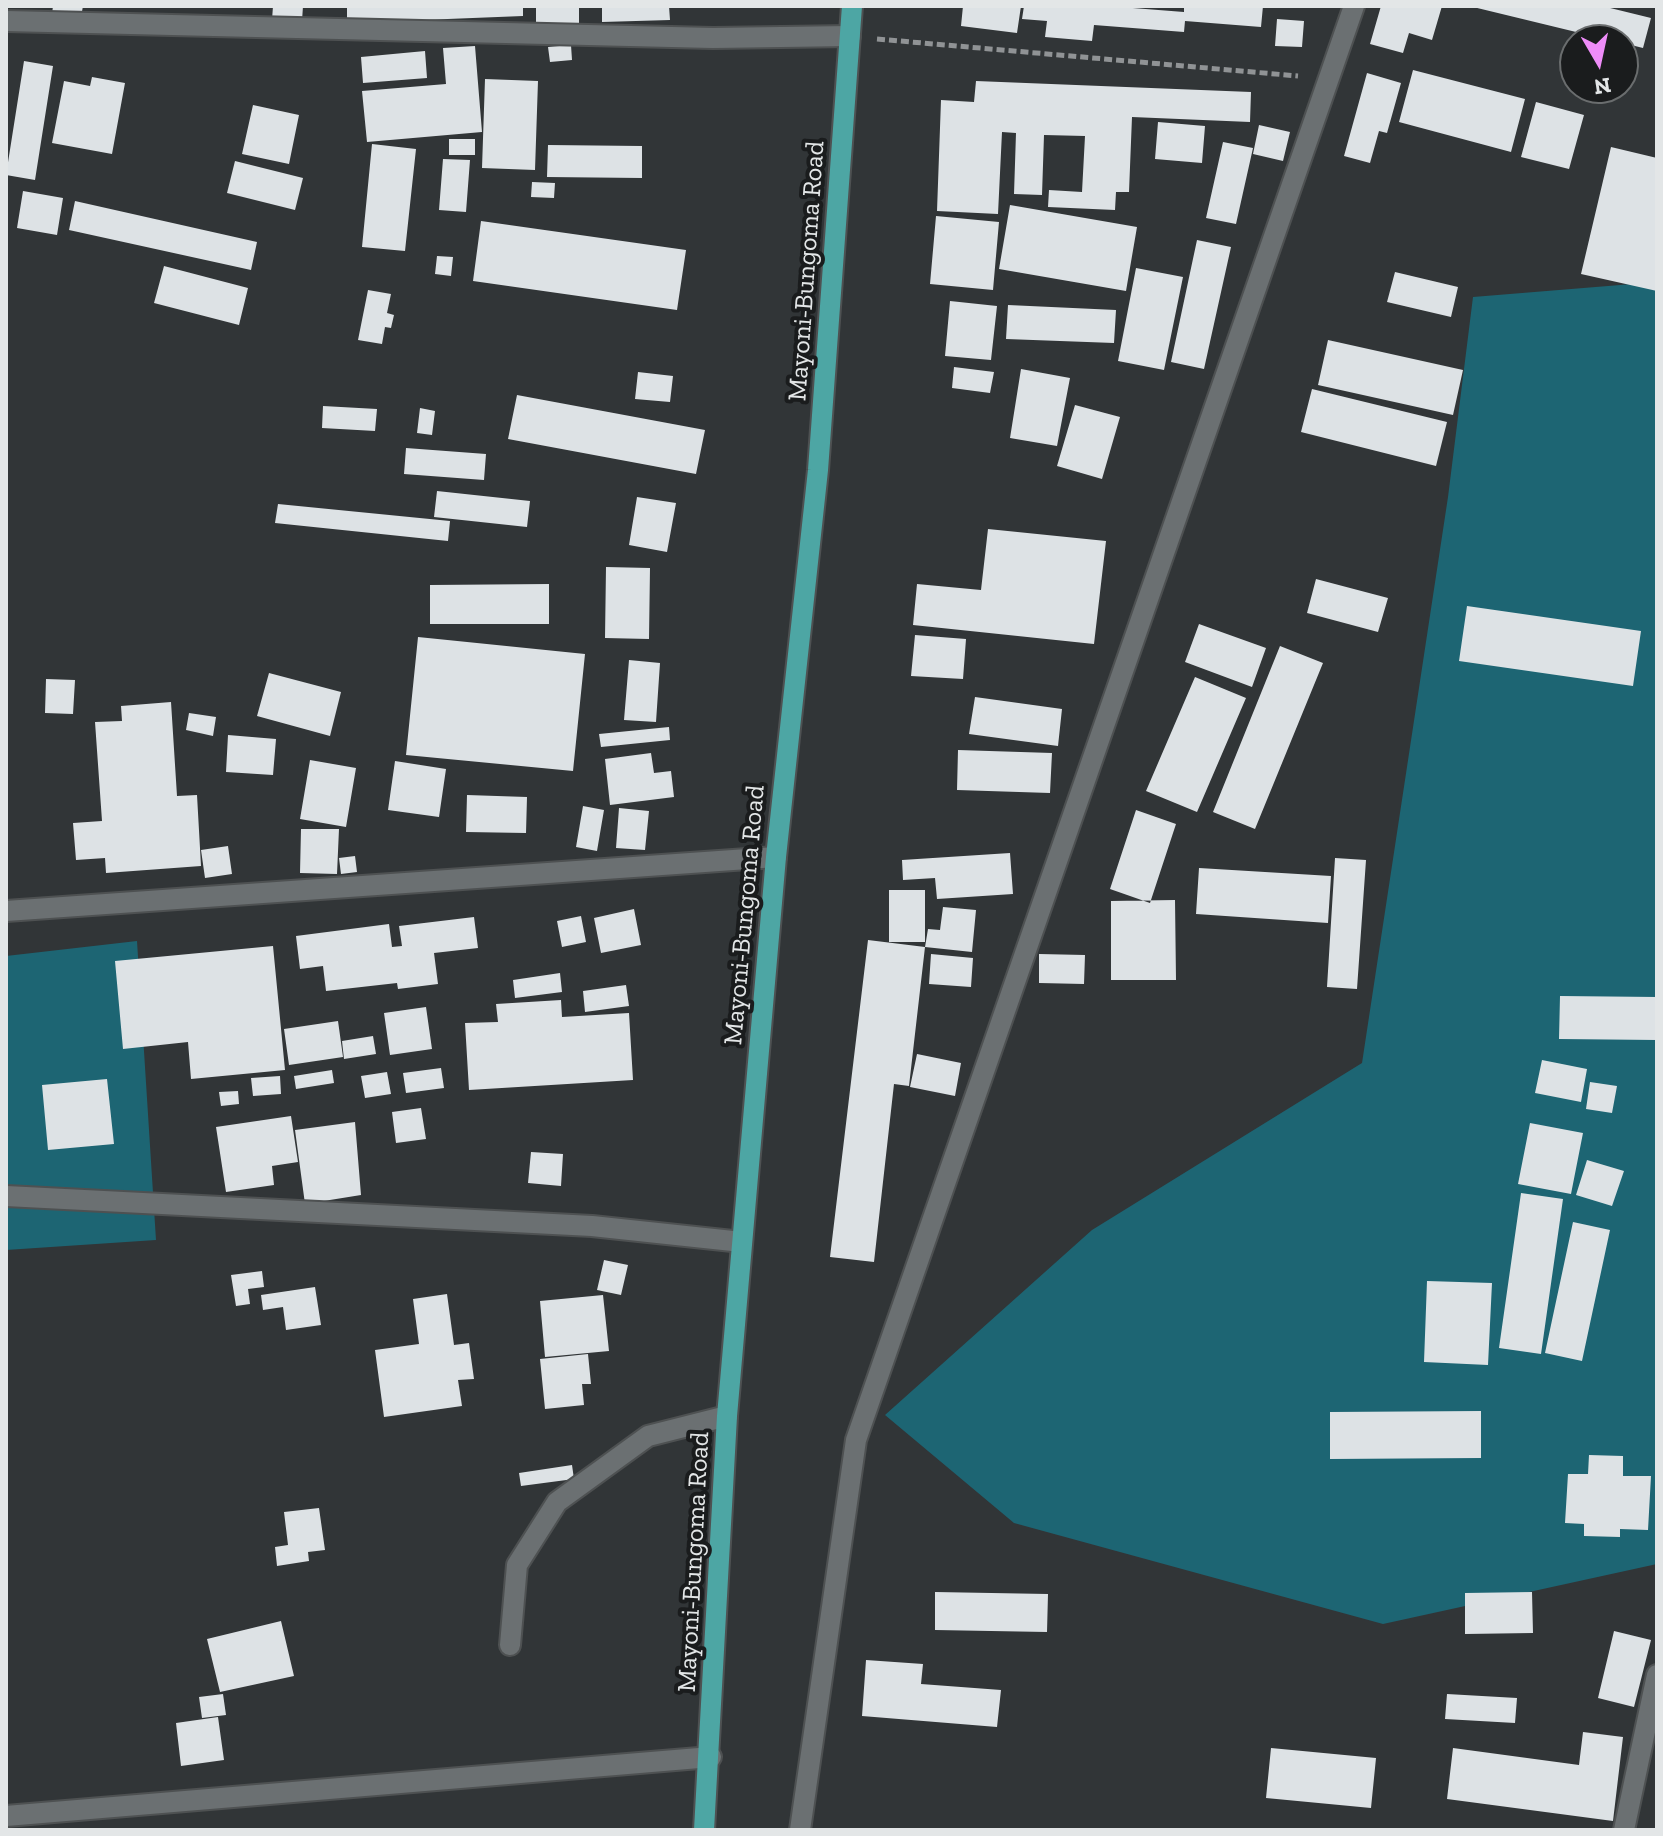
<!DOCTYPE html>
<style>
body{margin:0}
#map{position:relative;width:1663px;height:1836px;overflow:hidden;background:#313537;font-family:"Zilla Slab",serif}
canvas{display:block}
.frame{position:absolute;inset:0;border:8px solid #e3e6e7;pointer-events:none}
.north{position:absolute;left:1559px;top:24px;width:80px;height:80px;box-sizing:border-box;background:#1a1c1d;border:2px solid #6a6d6e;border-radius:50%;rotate:171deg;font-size:22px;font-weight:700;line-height:32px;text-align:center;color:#e3e6e7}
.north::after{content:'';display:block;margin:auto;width:28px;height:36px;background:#ee8cf8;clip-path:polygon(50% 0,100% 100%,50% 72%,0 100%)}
</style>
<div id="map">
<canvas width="1663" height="1836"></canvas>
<div class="frame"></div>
<div class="north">N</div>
</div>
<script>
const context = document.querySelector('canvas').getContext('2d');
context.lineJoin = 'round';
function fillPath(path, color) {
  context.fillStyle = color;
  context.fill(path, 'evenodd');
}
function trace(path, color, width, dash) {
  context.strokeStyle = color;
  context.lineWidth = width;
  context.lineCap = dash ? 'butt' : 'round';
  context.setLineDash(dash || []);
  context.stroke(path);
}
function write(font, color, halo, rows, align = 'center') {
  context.font = font + ' "Zilla Slab",serif';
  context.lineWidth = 8;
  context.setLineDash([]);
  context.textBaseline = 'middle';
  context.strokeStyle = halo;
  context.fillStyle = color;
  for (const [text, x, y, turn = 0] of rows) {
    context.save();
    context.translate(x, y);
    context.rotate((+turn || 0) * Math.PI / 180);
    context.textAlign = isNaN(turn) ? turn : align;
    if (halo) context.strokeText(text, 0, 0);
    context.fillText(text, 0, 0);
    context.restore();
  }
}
fillPath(new Path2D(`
 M1657 282V1564L1383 1624 1014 1523 885 1415 1092 1230 1362 1063 1448 497 1473 297Z
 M137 941 156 1240 6 1250V956Z`), '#1d6573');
fillPath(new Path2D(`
 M53 6H83L81 17 52 14Z
 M273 6H303L302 21 272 20Z
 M347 6H523V16L347 23Z
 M536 6H579V25H536Z
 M602 6H669L670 20 602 22Z
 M963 6H1021L1017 33 961 26Z
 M1024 6H1107L1184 12V6H1263L1261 27 1185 21 1184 32 1094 25 1092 41 1045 37 1047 21 1022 19Z
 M1381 6H1442L1432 40 1409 33 1403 53 1370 44Z
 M1469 6H1602L1651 18 1643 48 1623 43V40H1609Z
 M1277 19 1304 21 1302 47 1275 46Z
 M571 45 572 60 550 62 548 47Z
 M475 46 482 132 367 142 362 91 446 84 443 48Z
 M425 51 427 78 363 83 361 57Z
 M24 61 53 66 35 180 6 175Z
 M1413 70 1525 99 1511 152 1399 122Z
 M1367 73 1401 83 1387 133 1379 131 1370 163 1344 156Z
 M92 77 125 83 112 154 52 143 64 81 90 86Z
 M485 79 538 81 535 170 482 168Z
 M976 81 1251 92 1250 122 1132 117 1129 192H1116L1115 210 1048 207 1049 190 1082 192 1085 136 1044 135 1042 195 1014 194 1016 133 1002 132 998 214 937 211 941 100 974 102Z
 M1536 102 1584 115 1569 169 1521 157Z
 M253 105 299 115 289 164 242 154Z
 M1158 122 1205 126 1202 163 1155 159Z
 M1259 125 1290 132 1283 161 1253 154Z
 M449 139H475V155H449Z
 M1223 142 1253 148 1236 224 1206 218Z
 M372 144 416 149 405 251 362 247Z
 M548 145 642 146V178L547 177Z
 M1611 147 1657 158V291L1581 274Z
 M443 159 470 160 466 212 439 210Z
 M235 161 303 178 295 210 227 193Z
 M532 182 555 183 554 198 531 197Z
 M23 191 63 198 57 235 17 228Z
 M75 201 257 242 251 270 69 230Z
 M1010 205 1137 227 1126 291 999 269Z
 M936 216 999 222 993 290 930 284Z
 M481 221 686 250 677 310 473 281Z
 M1197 240 1231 247 1204 369 1171 362Z
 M437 256 453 257 451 276 435 274Z
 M164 266 248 288 239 325 154 303Z
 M1136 268 1183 277 1164 370 1118 361Z
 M1395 272 1458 287 1451 317 1387 302Z
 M368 290 391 294 387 313 394 315 391 328 385 327 382 344 358 340Z
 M950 301 997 306 991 360 945 356Z
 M1008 305 1116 310 1114 343 1006 339Z
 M1328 340 1463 370 1453 415 1318 385Z
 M954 367 994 372 990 393 952 388Z
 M1021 369 1070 378 1057 446 1010 438Z
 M638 372 673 376 670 402 635 399Z
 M1312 389 1447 422 1436 466 1301 432Z
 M517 395 705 430 696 474 508 439Z
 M1075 405 1120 417 1102 479 1057 466Z
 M323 406 377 409 375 431 322 428Z
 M420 408 435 411 432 435 417 433Z
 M406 448 486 454 484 480 404 474Z
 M437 491 530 501 527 527 434 517Z
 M637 497 676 503 667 552 629 545Z
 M278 504 450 521 448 541 275 523Z
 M988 529 1106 541 1094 644 913 625 917 584 981 590Z
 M606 567 650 568 649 639 605 638Z
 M1316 579 1388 598 1378 632 1307 613Z
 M549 584V624H430V585Z
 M1467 606 1641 631 1633 686 1459 661Z
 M1199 624 1266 648 1252 687 1185 662Z
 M915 635 966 639 963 679 911 676Z
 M418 637 585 654 573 771 406 755Z
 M1280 646 1323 663 1255 829 1213 812Z
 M629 660 660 663 656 722 624 720Z
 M269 673 341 692 330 736 257 716Z
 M1195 677 1246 698 1197 812 1146 791Z
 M46 679 75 680 73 714 45 713Z
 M975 697 1062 709 1058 746 969 734Z
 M171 702 177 796 197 795 201 866 106 873 105 858 76 860 73 823 102 821 95 722 122 721 121 706Z
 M189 713 216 717 213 736 186 730Z
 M669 727 670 740 601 747 599 734Z
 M228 735 276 739 273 775 226 772Z
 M958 750 1052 753 1050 793 957 790Z
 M651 753 654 773 671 771 674 797 610 805 605 759Z
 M310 760 356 768 346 827 300 819Z
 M395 761 446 769 439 817 388 810Z
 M467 795 527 797 526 833 466 832Z
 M583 806 604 810 597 851 576 847Z
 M619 808 649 811 645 850 616 848Z
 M1136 810 1176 824 1150 903 1110 889Z
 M301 829H339L337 874 300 873Z
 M228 846 232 874 205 878 201 850Z
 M1010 853 1013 894 937 899 935 878 903 880 902 860Z
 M355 856 357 872 341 874 339 858Z
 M1335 858 1366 860 1357 989 1327 987Z
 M1199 868 1331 876 1328 923 1196 914Z
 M889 890H925V942H889Z
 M1175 900 1176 980H1111V901Z
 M943 907 976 910 972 952 925 947 928 929 940 930Z
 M634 909 641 945 601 953 594 918Z
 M581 916 586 942 562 947 557 921Z
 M474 917 478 948 434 953 438 984 398 989 397 983 326 991 323 966 300 969 296 936 389 924 392 947 402 946 399 926Z
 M868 940 925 947 909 1086 894 1084 874 1262 830 1257Z
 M273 946 285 1070 191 1079 188 1042 123 1049 115 961Z
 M931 954 973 958 971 987 929 984Z
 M1039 954 1085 955 1084 984 1039 983Z
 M560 973 562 992 515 998 513 980Z
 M626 985 629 1006 585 1012 583 991Z
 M1560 996 1657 997V1040L1559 1039Z
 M561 1000 562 1017 629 1013 633 1080 469 1090 465 1023 498 1022 496 1004Z
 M426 1007 432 1049 390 1055 384 1013Z
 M338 1021 343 1057 289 1065 284 1029Z
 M373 1036 376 1054 344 1059 342 1041Z
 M917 1054 961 1063 955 1096 910 1087Z
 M1542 1060 1587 1069 1581 1102 1535 1093Z
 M441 1068 444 1088 406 1093 403 1073Z
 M332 1070 334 1083 296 1089 294 1076Z
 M387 1072 391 1094 365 1098 361 1076Z
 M280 1076 281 1094 253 1096 251 1078Z
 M107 1079 114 1144 48 1150 42 1085Z
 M1590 1082 1617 1086 1612 1113 1586 1109Z
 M238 1091 239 1104 221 1106 219 1092Z
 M421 1108 426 1139 396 1143 392 1112Z
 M291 1116 298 1162 272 1166 274 1185 226 1192 216 1127Z
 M355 1122 361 1195 305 1204 295 1130Z
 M1530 1123 1583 1133 1571 1194 1518 1184Z
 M531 1152 563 1154 561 1186 528 1183Z
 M1587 1160 1624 1171 1612 1206 1576 1195Z
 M1521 1193 1563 1199 1541 1354 1499 1348Z
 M1573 1222 1610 1230 1582 1361 1545 1353Z
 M604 1260 628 1265 621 1295 597 1290Z
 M262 1271 264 1287 248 1289 250 1304 236 1306 231 1275Z
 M1427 1281 1492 1283 1488 1365 1424 1362Z
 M315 1287 321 1325 286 1330 283 1307 263 1310 261 1295Z
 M447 1294 454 1345 469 1343 474 1379 458 1380 462 1406 384 1417 375 1350 419 1344 413 1299Z
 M603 1295 609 1351 545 1357 540 1301Z
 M588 1354 591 1384H582L584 1405 545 1409 540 1359Z
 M1481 1411V1458L1330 1459V1412Z
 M1589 1455 1623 1456V1476H1651L1648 1530 1620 1529V1537L1584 1536V1524L1565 1523 1568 1474H1588Z
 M572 1465 574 1479 521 1486 519 1473Z
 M319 1508 325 1550 308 1552 309 1561 277 1566 275 1547 288 1545 284 1512Z
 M935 1592 1048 1594 1047 1632 935 1630Z
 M1532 1592 1533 1633 1465 1634V1593Z
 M281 1621 294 1676 220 1692 207 1639Z
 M1614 1631 1651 1640 1634 1707 1598 1698Z
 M866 1660 923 1664 921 1684 1001 1690 997 1727 862 1716Z
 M223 1694 226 1715 202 1718 199 1697Z
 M1447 1694 1517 1698 1515 1723 1445 1719Z
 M218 1717 224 1760 181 1766 176 1723Z
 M1583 1732 1623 1737 1613 1821 1447 1799 1453 1748 1579 1765Z
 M1271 1748 1376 1758 1371 1808 1266 1798Z`), '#dde2e5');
const minor = new Path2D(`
 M6 21 713 38 850 36
 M6 911 776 857
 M6 1196 592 1226 742 1242
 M510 1645 517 1565 557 1502 648 1436 727 1416
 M6 1816 711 1757
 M800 1830 856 1440 1354 6
 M1624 1830 1657 1675`);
const major = new Path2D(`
 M704 1830 727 1416 776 857 818 470 852 6`);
trace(minor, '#4e5152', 24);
trace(major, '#4e5152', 24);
trace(new Path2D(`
 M877 39 1298 76`), '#909395', 5, [8, 4]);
trace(minor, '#6b7072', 20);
trace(major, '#4da6a4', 20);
write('26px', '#e3e6e7', '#1a1c1d', [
 ["Mayoni-Bungoma Road",807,271,-86],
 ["Mayoni-Bungoma Road",745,915,-85],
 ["Mayoni-Bungoma Road",694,1562,-87]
]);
</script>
